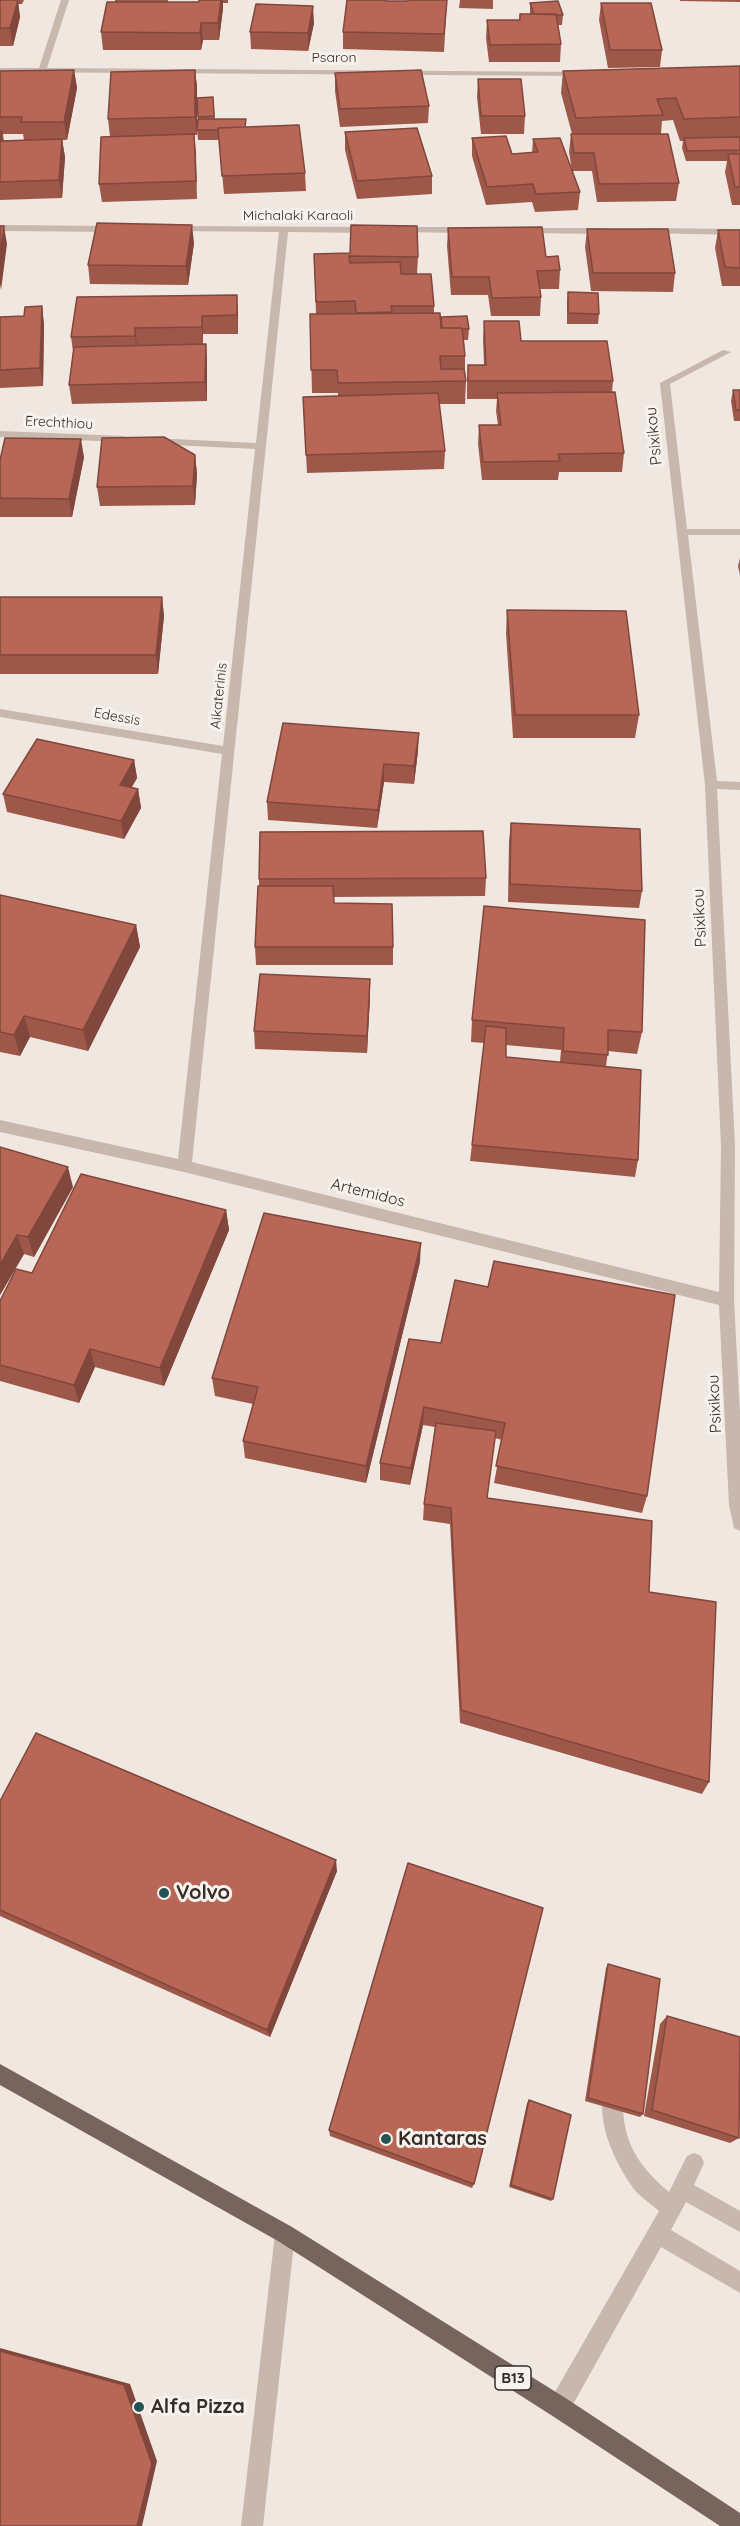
<!DOCTYPE html>
<style>
body{margin:0}
canvas{display:block;background:#f0e7e0}
</style>
<canvas width="740" height="2526"></canvas>
<script>
const context = document.querySelector('canvas').getContext('2d');
context.lineJoin = 'round';
function fillPath(path, color) {
  context.fillStyle = color;
  context.fill(path, 'evenodd');
}
function trace(path, color, width, dash) {
  context.strokeStyle = color;
  context.lineWidth = width;
  context.lineCap = dash ? 'butt' : 'round';
  context.setLineDash(dash || []);
  context.stroke(path);
}
function write(font, color, halo, rows, align = 'center') {
  context.font = font + ' Quicksand,sans-serif';
  context.lineWidth = 6;
  context.setLineDash([]);
  context.textBaseline = 'middle';
  context.strokeStyle = halo;
  context.fillStyle = color;
  for (const [text, x, y, turn = 0] of rows) {
    context.save();
    context.translate(x, y);
    context.rotate((+turn || 0) * Math.PI / 180);
    context.textAlign = isNaN(turn) ? turn : align;
    if (halo) context.strokeText(text, 0, 0);
    context.fillText(text, 0, 0);
    context.restore();
  }
}
fillPath(new Path2D(`
 M61 0H69L47 68 581 72 585 74 581 76 0 72V68H39Z
 M0 225 114 226 118 229 114 232 0 231Z
 M174 226 369 227 374 230 369 233 288 232 192 1162 719 1292 721 1146 705 785 660 383 723 350 731 352 670 384 687 529H740V535H688L717 781 740 782V790L717 789 735 1146 734 1300 740 1413V1531L734 1528 729 1505 719 1305 184 1172 0 1132V1120L178 1159 222 754 0 717V709L223 746 255 449 153 444 148 441 153 438 256 443 279 232 171 231V227Z
 M399 227H468L473 230 468 233 396 232 394 230Z
 M522 228H606L611 231 606 234 519 233 517 231Z
 M648 228 740 229V235L645 233 643 231Z
 M0 431 123 436 128 439 123 442 0 437Z
 M614 2079 621 2082C625 2091 622 2100 623 2110 625 2147 642 2169 669 2192L687 2156 694 2153 701 2156 704 2163 694 2185 740 2211V2232L686 2202 671 2230 740 2271V2293L661 2247 567 2415 559 2418 551 2415 548 2407 551 2399 659 2211C650 2203 637 2195 631 2185 612 2157 593 2115 607 2082Z
 M285 2224 292 2227 295 2234 263 2526H241L275 2234 278 2227Z`), '#c7b7ad');
fillPath(new Path2D(`
 M0 2064 292 2227 567 2399 740 2513V2526H720L551 2415 278 2241 0 2085Z`), '#76645d');
fillPath(new Path2D(`
 M0 0H24L22 4H18L20 17 13 46H0Z
 M115 0H168V2H199V0H228V3H223V8L219 40H203L201 50H103L101 32 115 2Z
 M387 0V1H408L447 0 444 52 343 49V32Z
 M460 0H493V9L459 8Z
 M680 0H740V2L680 1Z
 M530 3 563 15 562 25H558L561 44 560 62H489L486 38 487 20H519L520 14H530Z
 M601 3 662 50 660 67 608 68 599 20Z
 M314 23 308 51 251 49 250 32Z
 M740 66V205H732L725 172 727 161H686L682 148 683 141H680L673 120 662 121 661 134 679 183 676 201 597 202 592 171H572L569 152 571 134H572L561 93 563 71Z
 M74 70 77 88 67 140H62L65 157 62 198 0 200V71ZM3 134H23L24 140H42L4 141Z
 M195 70 197 87V135H194L197 199 102 202 99 184 110 137 108 119Z
 M335 73 429 106 428 123 340 127 335 91Z
 M478 79 525 116 524 134H481L477 97Z
 M213 97 215 119 246 127 305 173 306 191 224 194 219 140H198L197 130 198 119 197 98Z
 M345 132 432 176V194L357 199 345 150Z
 M472 138 512 154 532 153 533 139 580 192 578 210 535 212 532 202 486 205 472 156Z
 M448 228 546 257 560 270 559 289H540L541 297 540 316H491L488 295H451L447 246Z
 M587 229 675 273 673 292 591 291 585 247Z
 M718 230H740V286H722L715 248Z
 M194 243 188 285 90 284 88 265Z
 M314 254 418 257 417 274 434 306V313L441 326V317L469 329 468 340H464L465 356V371L466 381 465 404H439L445 451 444 469 307 473 303 397 338 396V393H312L310 314H316Z
 M568 292 599 314 598 324H567V303Z
 M77 297 238 313V334H203V344H206L207 363V401L72 404 69 385 73 351 71 337Z
 M42 306 44 325 43 386 0 388V317L24 316Z
 M484 321 521 341 613 381 612 392 624 453 622 472H559L558 480H482L478 444 479 425H498L496 411 497 399H467V384L468 365H484L483 339Z
 M733 390H740V421H734L731 401Z
 M195 455 197 474 195 505 100 506 97 487Z
 M84 457 72 517H0V460Z
 M740 558V575L738 566Z
 M0 597H162L164 616 158 674H0Z
 M507 610 639 715 635 738H513L506 633Z
 M418 751 414 784 384 782 377 828 268 820 267 802Z
 M134 760 137 778 131 788 138 789 141 808 124 839 7 812 3 794Z
 M511 823 642 891 639 908 508 902 509 841Z
 M486 878 485 896 334 897V903L393 947V965H256L255 947 259 886V879Z
 M0 895 136 925 140 947 88 1051 30 1037 20 1056 0 1052Z
 M370 996 367 1053 255 1049 254 1031Z
 M472 1020 642 1032 637 1054 608 1051 606 1066 638 1160 635 1177 470 1161 484 1043 471 1042ZM506 1045 561 1050 560 1062 506 1057Z
 M0 1147 73 1187 34 1257 24 1254 0 1295Z
 M226 1210 229 1230 164 1386 95 1367 79 1403 0 1381V1301L32 1273Z
 M420 1262 366 1483 245 1458 243 1441 253 1404 215 1396 212 1378Z
 M409 1339 647 1496 642 1513 494 1483 502 1440 495 1438 487 1498 649 1592 709 1782 702 1794 460 1723 450 1524 423 1520 424 1504 435 1427 423 1425 410 1485 380 1480V1463Z
 M0 1801 337 1871 270 2037 0 1916Z
 M608 1964 643 2114 640 2117 585 2101 606 1968Z
 M667 2016 739 2138 730 2143 644 2116 660 2024Z
 M529 2100 553 2199 551 2201 509 2187 527 2103Z
 M329 2130 474 2184 472 2188 330 2136Z`), '#9e584a');
fillPath(new Path2D(`
 M18 0 20 17 13 46 10 28Z
 M221 0H223V8L219 40 218 23Z
 M313 6 314 23 308 51V33Z
 M201 23 203 40 201 50 200 33Z
 M74 70 77 88 67 140 64 122Z
 M195 70 197 87V135L195 117Z
 M194 134 196 152 197 199 196 181Z
 M62 139 65 157 62 198 59 180Z
 M192 225 194 243 188 285 186 266Z
 M4 226 7 244 1 290 0 284V256Z
 M237 295 238 313V334L237 315Z
 M42 306 44 325 43 386 40 368Z
 M202 316 203 334V346L202 327Z
 M135 328 137 347V355L135 336Z
 M206 344 207 363V401L205 382Z
 M81 439 84 457 72 517 69 499Z
 M195 455 197 474 195 505 193 486Z
 M162 597 164 616 158 674 156 655Z
 M419 733 418 751 414 784V766Z
 M134 760 137 778 123 803 120 785Z
 M384 764V782L377 828 378 810Z
 M138 789 141 808 124 839 121 821Z
 M136 925 140 947 88 1051 83 1030Z
 M370 979V996L367 1053V1036Z
 M24 1016 30 1037 20 1056 14 1035Z
 M68 1167 73 1187 34 1257 28 1237Z
 M226 1210 229 1230 164 1386 160 1368Z
 M17 1235 24 1254 0 1295V1265Z
 M421 1243 420 1262 366 1483V1466Z
 M90 1349 95 1367 79 1403 74 1385Z
 M424 1407 423 1425 410 1485 411 1468Z
 M336 1860 337 1871 270 2037 267 2030Z
 M0 2348 130 2384 157 2461 142 2526H137L0 2351Z`), '#81473c');
const building = new Path2D(`
 M0 0H18L10 28H0Z
 M199 0H221L218 23H201L200 33 101 32 107 2H199Z
 M347 0H386V1H408V0H447L444 34 343 32Z
 M558 1 563 15 534 14 530 3Z
 M601 3H651L662 50H610Z
 M256 4 313 6 308 33 250 32Z
 M520 14H556L561 44 490 45 487 20H520Z
 M740 66V117L684 119 676 98 657 99 663 115 576 118 563 71Z
 M74 70 64 122H21L22 117H0V71Z
 M195 70V117L108 119 111 72Z
 M421 70 429 106 340 109 335 73Z
 M478 79H521L525 116H481Z
 M213 97 214 116 198 117 197 98Z
 M198 119H246L245 127 218 128V130H197Z
 M299 125 305 173 222 176 218 128Z
 M417 128 432 176 357 181 345 132Z
 M2 131 1 141 62 139 59 180 0 182V132Z
 M194 134 196 181 99 184 101 137Z
 M571 134H668L679 183 599 184 594 153H574Z
 M506 136 512 154 538 152 533 139 560 138 580 192 536 194 533 184 487 187 472 138Z
 M740 137V150L687 151 684 138Z
 M728 154H740V187H735Z
 M97 223 192 225 186 266 88 265Z
 M351 225 417 226 418 257 349 256 350 263 400 262 401 274H431L434 306H391L392 312 356 313 355 301 316 302 314 254 350 253Z
 M0 226H4L0 256Z
 M542 227 546 257 558 256 560 270 537 271 541 297 492 298 489 277H452L448 228Z
 M587 229H668L675 273H593Z
 M718 230H740V268L725 267Z
 M568 292 598 293 599 314 568 313Z
 M237 295V315L202 316V327L135 328V336L71 337 77 297Z
 M42 306 40 368 0 370V317L24 316 25 307Z
 M440 313 441 328H462L465 356H440L441 369H464L466 381 338 383 337 370H311L310 314Z
 M467 316 469 329H462V328H442L441 317Z
 M484 321H519L521 341H607L613 381H468V365H486Z
 M206 344 205 382 69 385 74 347Z
 M733 390H740V410H736Z
 M615 392 624 453 558 454 560 461 483 462 479 425H501L497 393Z
 M438 393 445 451 306 455 303 397Z
 M164 437 195 455 193 486 97 487 102 438Z
 M5 438 81 439 69 499 0 498V460Z
 M0 597H162L156 655H0Z
 M507 610 626 611 639 715H515Z
 M283 723 419 733 414 766 384 764 378 810 267 802Z
 M37 739 134 760 120 785 138 789 121 821 3 794Z
 M511 823 640 829 642 891 510 884Z
 M483 831 486 878 259 879 260 832Z
 M258 886H333L334 903 392 904 393 947H255Z
 M0 895 136 925 83 1030 24 1016 14 1035 0 1032Z
 M484 906 645 920 642 1032 608 1030V1055L563 1051 564 1028 472 1020Z
 M260 974 370 979 367 1036 254 1031Z
 M486 1026 506 1028V1057L641 1070 638 1160 472 1145Z
 M0 1147 68 1167 28 1237 17 1235 0 1265Z
 M81 1174 226 1210 160 1368 90 1349 74 1385 0 1365V1301L16 1269 32 1273Z
 M264 1213 421 1243 366 1466 243 1441 258 1387 212 1378Z
 M494 1261 675 1295 647 1496 496 1466 505 1423 424 1407 411 1468 380 1463 409 1339 441 1343 455 1280 488 1287Z
 M436 1423 496 1431 487 1498 652 1521 649 1592 716 1602 709 1782 461 1710 451 1508 424 1504Z
 M36 1733 336 1860 267 2030 0 1910V1801Z
 M408 1863 543 1908 474 2184 329 2130Z
 M608 1964 660 1979 643 2114 588 2098Z
 M667 2016 740 2037 739 2138 652 2110Z
 M529 2100 571 2115 553 2199 511 2185Z
 M0 2351 124 2385 152 2464 137 2526H0Z`);
fillPath(building, '#b86656');
trace(building, '#81473c', 1.5);
for (const [x, y, r, color] of [
 [164,1893,6,"#255353"],
 [386,2139,6,"#255353"],
 [139,2407,6,"#255353"]
]) {
  const dot = new Path2D();
  dot.arc(x, y, r, 0, 2 * Math.PI);
  context.fillStyle = color;
  context.fill(dot);
  trace(dot, '#f8f2ec', 2);
}
write('14px', '#362d2b', '#f8f2ec', [
 ["Psaron",334,58],
 ["Michalaki Karaoli",298,216],
 ["Erechthiou",59,423,3],
 ["Aikaterinis",219,696,-84],
 ["Edessis",117,717,10]
]);
for (const [x, y, w] of [
 [513,2378,36]
]) {
  const box = new Path2D();
  box.roundRect(x - w / 2, y - 12, w, 24, 4.5);
  context.fillStyle = '#f8f2ec';
  context.fill(box);
  trace(box, '#362d2b', 1.5);
}
write('bold 15px', '#362d2b', null, [
 ["B13",513,2378]
]);
write('16px', '#362d2b', '#f8f2ec', [
 ["Psixikou",654,436,-96],
 ["Psixikou",700,918,-93],
 ["Artemidos",368,1193,14],
 ["Psixikou",715,1404,-93]
]);
write('bold 20px', '#362d2b', '#f8f2ec', [
 ["Volvo",176,1893],
 ["Kantaras",398,2139],
 ["Alfa Pizza",151,2407]
], 'left');
</script>
